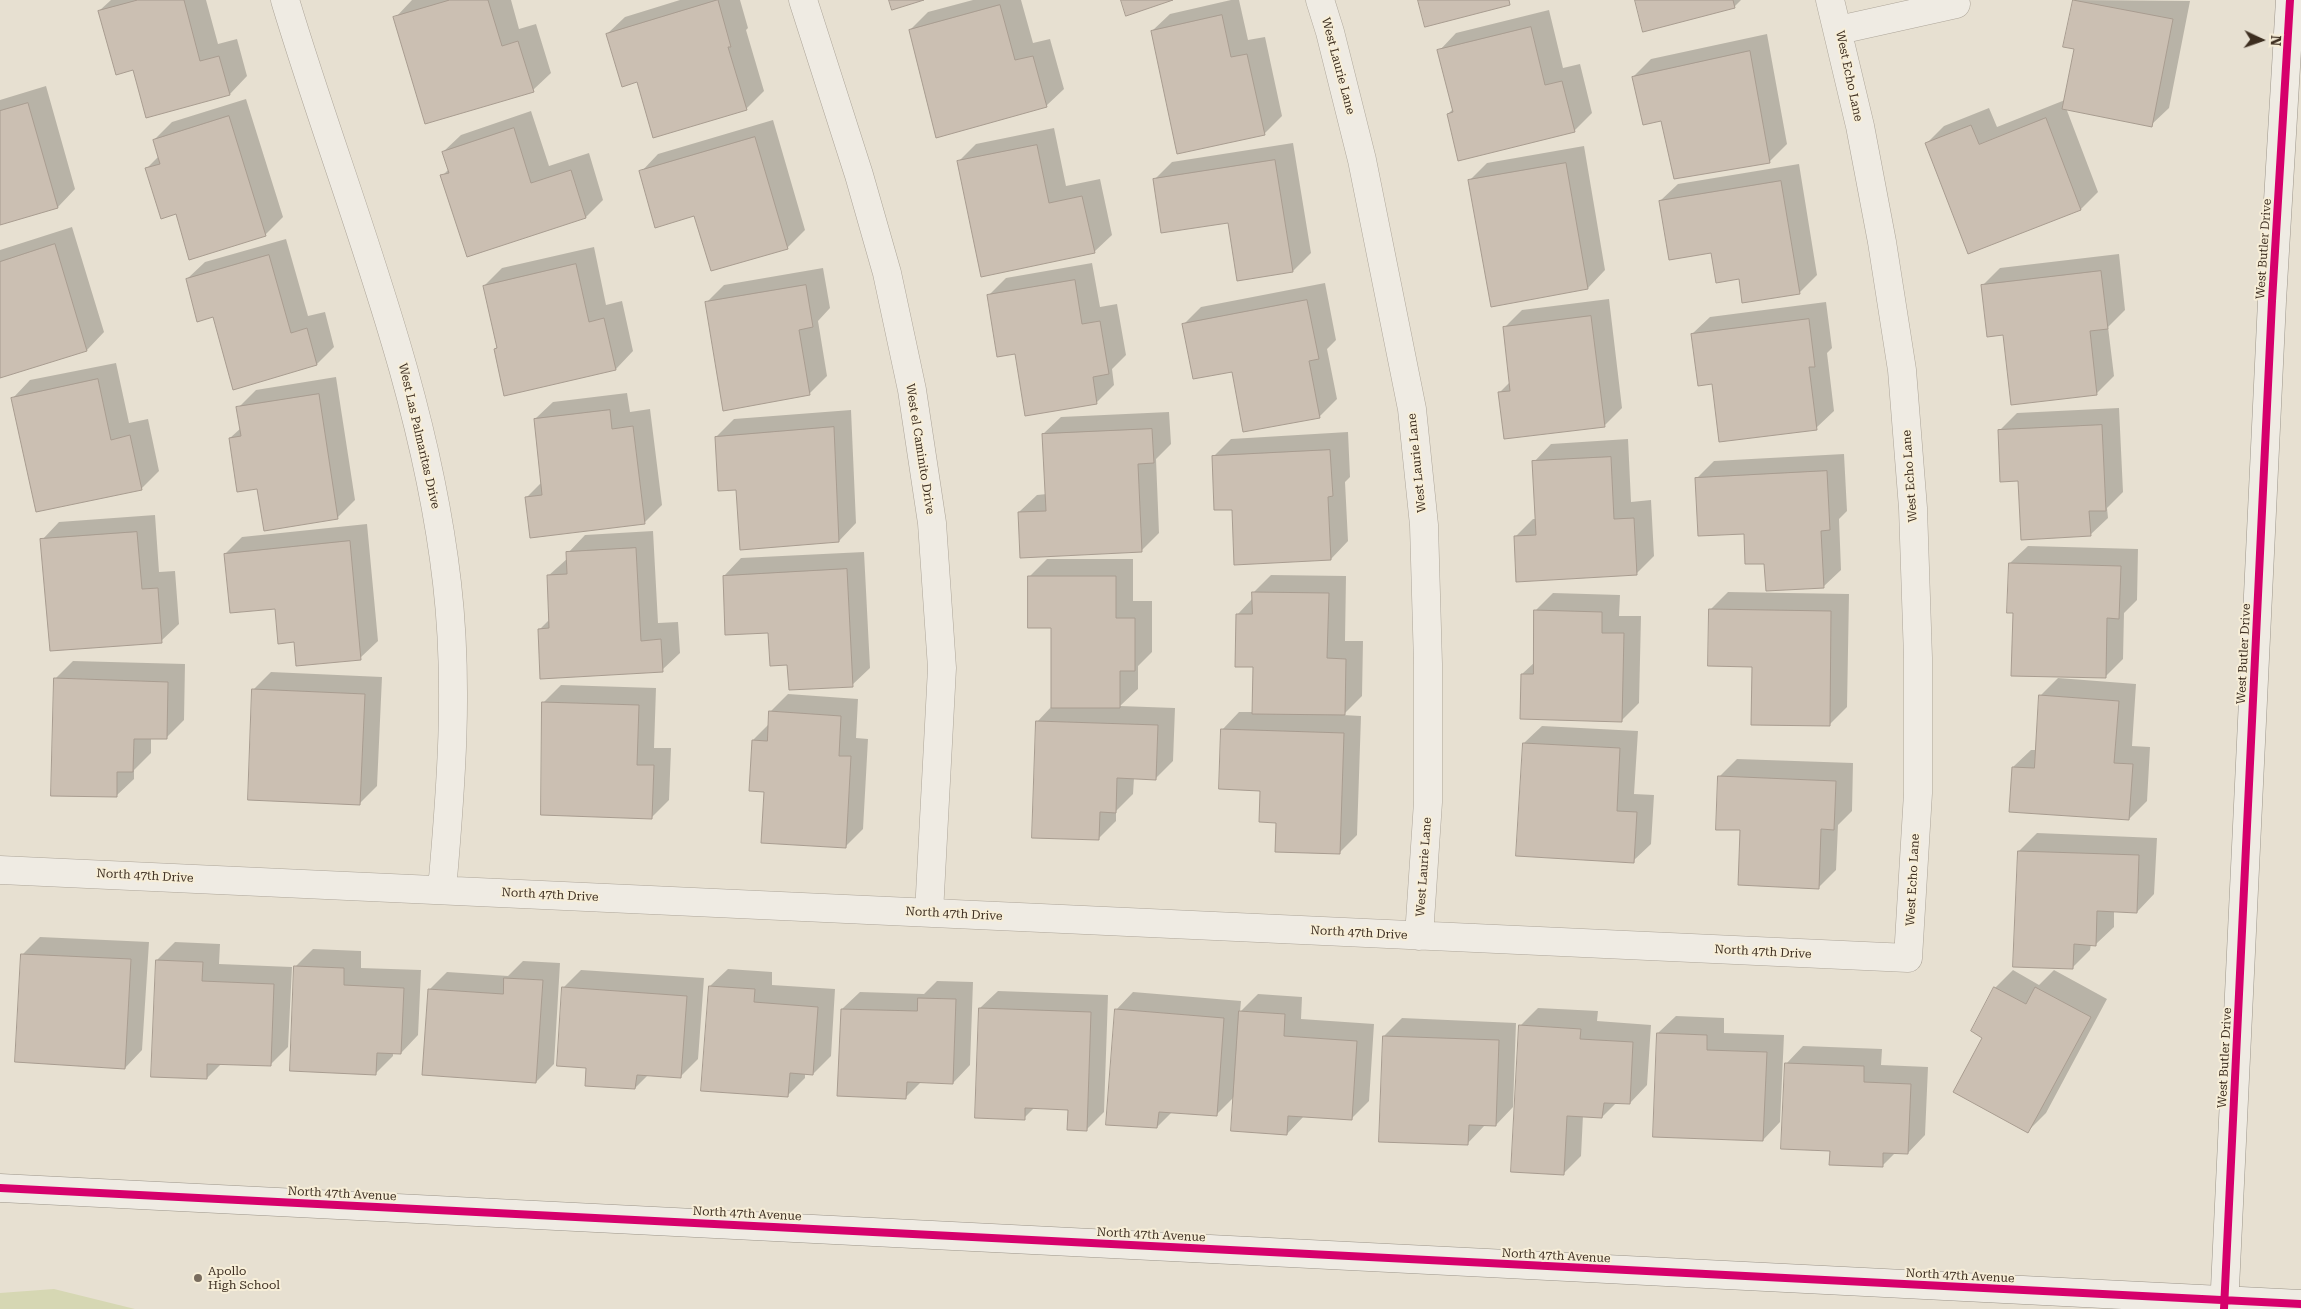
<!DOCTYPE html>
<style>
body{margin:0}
#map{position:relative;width:2301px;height:1309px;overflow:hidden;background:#e7e0d1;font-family:"Roboto Serif",serif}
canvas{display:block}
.north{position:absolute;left:2236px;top:15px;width:50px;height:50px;-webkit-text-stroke:4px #f7eed8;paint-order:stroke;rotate:93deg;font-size:14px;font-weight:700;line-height:20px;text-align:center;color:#3d2e20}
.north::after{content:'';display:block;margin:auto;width:18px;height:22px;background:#3d2e20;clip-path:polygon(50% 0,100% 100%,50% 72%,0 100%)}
</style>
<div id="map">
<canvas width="2301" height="1309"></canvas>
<div class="north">N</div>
</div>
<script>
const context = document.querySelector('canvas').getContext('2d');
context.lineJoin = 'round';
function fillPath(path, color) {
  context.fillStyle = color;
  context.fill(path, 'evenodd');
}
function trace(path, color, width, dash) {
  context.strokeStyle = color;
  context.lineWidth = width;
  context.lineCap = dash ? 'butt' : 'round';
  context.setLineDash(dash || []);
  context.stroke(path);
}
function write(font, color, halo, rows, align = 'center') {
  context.font = font + ' "Roboto Serif",serif';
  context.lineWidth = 4;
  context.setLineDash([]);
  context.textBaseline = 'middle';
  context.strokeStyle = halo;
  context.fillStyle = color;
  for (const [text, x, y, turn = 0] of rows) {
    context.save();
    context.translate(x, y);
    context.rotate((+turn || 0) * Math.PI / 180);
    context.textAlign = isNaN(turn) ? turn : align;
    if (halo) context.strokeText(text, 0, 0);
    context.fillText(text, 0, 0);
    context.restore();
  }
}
fillPath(new Path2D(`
 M54 1289 135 1309H0V1293Z`), '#d6d7b3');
fillPath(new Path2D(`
 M111 0H206L218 44 237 39 247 76 230 94 134 68 99 11Z
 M412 0H511L519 29 536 24 551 73 533 90 395 18Z
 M680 0H740L748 28 746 30 764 91 746 109 638 80 607 34 625 17Z
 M973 0H1021L1033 43 1050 39 1064 89 1046 106 910 30 928 12Z
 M1231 0H1239L1248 40 1265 37 1282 116 1264 134 1152 31 1170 14Z
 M1636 0H1741L1734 7Z
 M2074 0 2190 1 2169 108 2151 125 2066 108 2098 192 2081 209 1927 143 1944 126 1989 108 1997 127 2065 100 2075 48 2065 46Z
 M1549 10 1563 68 1580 64 1592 113 1574 131 1448 114 1453 109 1439 51 1456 33Z
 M1767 34 1787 144 1769 162 1662 120 1633 77 1651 59Z
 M46 86 75 189 58 207 0 224V100Z
 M246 99 283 217 265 235 177 212 147 168 159 156 154 140 172 122Z
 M531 111 549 166 589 153 603 200 586 217 442 176 449 169 443 152 461 135Z
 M773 120 805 230 787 248 695 215 641 172 658 154Z
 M1054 128 1066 186 1100 179 1112 235 1094 252 959 161 976 144Z
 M1293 143 1311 253 1293 271 1238 279 1229 221 1154 180 1172 162Z
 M1584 146 1605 270 1588 288 1470 180 1487 163Z
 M1799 164 1817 275 1799 293 1740 278 1660 201 1678 184Z
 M72 227 104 332 87 350 0 377V250Z
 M286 239 308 316 325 312 334 347 317 364 214 316 187 279 205 262Z
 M594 247 606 305 622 301 633 351 616 369 495 349 498 346 484 286 502 268Z
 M2119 254 2125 310 2108 327 2114 376 2096 394 2004 334 1983 285 2000 268Z
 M1092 263 1100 307 1117 304 1126 355 1112 369 1114 385 1097 402 1016 352 988 296 1006 278Z
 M823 268 830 308 818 321 827 376 809 394 706 303 724 285Z
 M1325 283 1336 340 1327 349 1337 399 1319 417 1233 370 1184 324 1201 307Z
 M1609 299 1622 408 1604 426 1499 393 1510 382 1504 328 1522 310Z
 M1826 302 1832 348 1827 353 1834 411 1816 428 1713 383 1692 334 1710 317Z
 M116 363 129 423 148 419 159 471 141 489 13 398 30 380Z
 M336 377 355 500 337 518 258 487 230 438 241 428 238 408 256 390Z
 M627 393 630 412 650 409 662 505 644 523 526 498 542 482 535 419 553 402Z
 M2119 408 2123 492 2107 508 2108 518 2090 535 2019 479 1999 431 2017 413Z
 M851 410 856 523 839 541 737 489 716 437 734 419Z
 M1169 412 1171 444 1156 459 1159 533 1141 551 1019 512 1037 495 1047 494 1043 434 1061 417Z
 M1348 432 1350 477 1345 482 1348 541 1331 559 1233 508 1213 457 1231 439Z
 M1628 439 1631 502 1651 500 1654 556 1636 574 1515 537 1533 519H1537L1534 462 1551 444Z
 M1844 454 1847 511 1839 519 1841 570 1823 587 1766 562 1745 533 1696 479 1714 461Z
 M155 515 159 572 175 571 179 624 161 641 42 540 59 522Z
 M367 524 378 641 360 658 295 641 276 607 225 554 242 537Z
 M653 531 658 623 678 622 680 653 662 670 539 630 550 619 548 576 568 558V553L585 535Z
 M2028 546 2138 549 2137 600 2124 613 2123 659 2105 677 2014 612 2010 563Z
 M864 552 870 668 852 685 788 663 770 631 724 576 741 558Z
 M1047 559H1133V601H1152V652L1138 666V689L1120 706 1175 708 1173 761 1155 779 1134 778 1133 794 1116 811V821L1098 839 1037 722 1052 706V626L1029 577Z
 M1271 575 1346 576 1345 641H1363L1362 696 1343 715 1361 716 1357 835 1339 853 1277 822 1262 790 1222 730 1239 712H1254V666L1237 615 1253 598V593Z
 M1728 592 1849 594 1847 707 1829 725 1753 666 1710 610Z
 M1553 593 1620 595 1619 616H1641L1639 703 1621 721 1522 674 1535 662 1536 610Z
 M73 661 185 664 184 720 166 738H151V753L134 770V779L116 796 55 679Z
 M271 672 382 677 377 786 359 804 253 690Z
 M2058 678 2136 684 2132 746 2150 747 2147 801 2129 819 2013 767 2031 750H2037L2040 696Z
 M561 685 656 688 654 748H671L669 800 651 818 543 703Z
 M788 694 858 699 856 738 868 739 863 829 845 847 765 791 753 740 769 724 770 712Z
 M1542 726 1638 731 1634 794 1654 795 1651 844 1633 861 1524 743Z
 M1737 759 1853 763 1852 811 1838 825 1836 870 1818 888 1741 829 1719 777Z
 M2037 833 2157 838 2154 894 2137 912 2114 911V927L2096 944H2091L2090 950 2073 967 2019 851Z
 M40 937 149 942 142 1050 125 1068 23 954Z
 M175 942 220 944 219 964 292 967 288 1047 270 1065 222 1063 207 1078 157 960Z
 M313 949 361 951V968L421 970 418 1035 401 1053 393 1052V1056L376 1073 295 967Z
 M523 961 560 963 554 1064 536 1082 429 990 447 972 508 976Z
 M728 969 772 972V985L835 989 831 1056 813 1074 805 1073V1078L787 1096 710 986Z
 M581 970 704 978 698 1059 680 1077 649 1074 635 1088 587 1067 563 988Z
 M2013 970 2039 985 2054 970 2107 999 2046 1113 2028 1131 1984 1037 1995 988Z
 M937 981 973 982 970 1065 953 1083 922 1081 906 1097 842 1009 860 992 924 994Z
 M998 991 1108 995 1104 1112 1086 1130 1070 1109 1035 1107 1024 1118 980 1008Z
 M1133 992 1241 1001 1240 1012 1258 994 1302 997 1301 1019 1374 1024 1369 1101 1351 1119 1304 1116 1287 1134 1235 1096 1216 1115 1172 1112 1157 1127 1116 1010Z
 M1538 1008 1598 1011 1597 1021 1651 1025 1647 1085 1630 1103 1617 1102 1602 1117 1583 1115 1581 1156 1563 1174 1520 1026Z
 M1676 1016 1724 1018V1033L1784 1035 1780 1122 1763 1140 1658 1033Z
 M1402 1018 1516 1023 1513 1107 1496 1125H1485L1467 1144 1384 1036Z
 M1803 1046 1882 1049 1881 1065 1928 1067 1925 1135 1908 1153 1896 1152 1882 1166 1832 1150 1786 1064Z`), '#0003');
const building = new Path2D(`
 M138 0H184L200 61 219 56 230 95 146 118 133 70 116 75 98 11Z
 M450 0H488L502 46 518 41 534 92 425 124 393 17Z
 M718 0 731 47H728L747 110 653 138 637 82 622 87 606 34Z
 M889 0H924L892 10Z
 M1121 0H1173L1126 16Z
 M1418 0H1509L1510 5 1425 27Z
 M1635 0H1733L1735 8 1643 32Z
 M2073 0 2173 19 2152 127 2062 109 2074 49 2063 47Z
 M1000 5 1015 60 1033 56 1047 107 936 138 909 30Z
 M1222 15 1231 57 1247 54 1265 135 1177 154 1151 31Z
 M1531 27 1545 85 1562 81 1575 132 1458 161 1447 114 1453 112 1437 50Z
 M1750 51 1770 163 1674 179 1661 121 1643 125 1632 77Z
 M28 103 58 208 0 225V111Z
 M229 116 266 236 189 260 176 214 161 219 145 168 160 164 153 140Z
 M2046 118 2081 210 1968 254 1925 143 1971 125 1979 144Z
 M514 128 531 183 571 170 586 218 467 257 440 175 449 173 442 152Z
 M755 137 788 249 711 271 694 216 655 228 639 171Z
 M1037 145 1049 203 1082 196 1095 253 981 277 957 161Z
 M1275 160 1293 272 1237 281 1228 223 1161 233 1153 179Z
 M1566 163 1588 289 1491 307 1468 180Z
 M1781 181 1800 294 1742 303 1739 279 1716 283 1711 253 1669 260 1659 201Z
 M55 244 87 351 0 378V262Z
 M269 255 291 333 307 328 317 365 233 390 213 317 197 322 186 279Z
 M576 264 589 322 604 318 616 370 504 396 494 349 497 348 483 286Z
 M2101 271 2108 329 2090 331 2097 395 2011 405 2003 335 1987 337 1981 285Z
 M1075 280 1082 324 1100 321 1109 374 1093 377 1097 404 1025 416 1015 354 997 357 987 295Z
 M806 285 813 327 799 330 810 395 723 411 705 302Z
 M1307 300 1319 359 1309 361 1320 418 1243 432 1232 372 1193 379 1182 324Z
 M1591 316 1605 427 1504 439 1498 392 1510 391 1503 327Z
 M1809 319 1815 367H1809L1817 430 1719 442 1712 384 1698 386 1691 334Z
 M98 379 111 440 130 435 142 490 36 512 11 398Z
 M319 394 338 519 264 531 257 489 237 492 229 438 241 436 236 407Z
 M610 410 612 429 633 426 645 524 530 538 525 497 542 495 534 419Z
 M2102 425 2106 511H2089L2091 536 2021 540 2018 481 2000 482 1998 430Z
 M834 427 839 542 740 550 736 490 718 491 715 437Z
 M1152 429 1154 463 1138 464 1142 552 1020 558 1018 512 1046 511 1042 434Z
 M1330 450 1333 496 1328 497 1331 560 1234 565 1232 510H1214L1212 456Z
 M1611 457 1614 519 1634 518 1637 575 1516 582 1514 536 1536 535 1532 461Z
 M1827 471 1830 530 1821 531 1824 588 1766 591 1764 564H1745L1744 534 1698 536 1695 478Z
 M137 532 142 589 158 588 162 643 50 651 40 539Z
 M350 541 361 660 296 666 294 642 278 644 275 609 230 613 224 554Z
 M636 548 641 641 661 639 663 672 540 679 538 629 549 628 547 575 567 574 566 552Z
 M2009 563 2121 566 2119 619 2107 618 2106 678 2011 676 2013 613H2007Z
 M847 569 853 687 789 690 787 665 770 666 768 633 725 635 723 576Z
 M1028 576H1116V618H1135V671H1120V708H1051V628H1028Z
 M1252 592 1329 593 1327 658 1346 659 1345 715 1252 714 1253 667H1235L1236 614H1252Z
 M1709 609 1831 611 1830 726 1751 725 1752 667 1708 666Z
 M1534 610 1602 612V633H1624L1622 722 1520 719 1521 674H1533Z
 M54 678 168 682 167 739H134L133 772H117V797L51 796Z
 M252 689 365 694 360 805 248 800Z
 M2039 695 2119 701 2114 763 2133 764 2129 820 2009 812 2012 767 2034 768Z
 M542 702 639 705 637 765H654L652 819 541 815Z
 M769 711 841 716 839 756H851L846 848 761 843 764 792 749 791 752 740 767 741Z
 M1036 721 1158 725 1156 780 1117 778 1116 813 1100 812 1099 840 1032 838Z
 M1221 729 1344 733 1340 854 1275 852 1276 823 1259 822 1260 791 1219 789Z
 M1523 743 1620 748 1617 811 1637 812 1634 863 1516 856Z
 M1718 776 1836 781 1834 830 1821 829 1819 889 1738 885 1740 830H1716Z
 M2018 851 2139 855 2137 913 2097 911 2096 946 2074 944 2073 969 2013 967Z
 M21 954 131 959 125 1069 15 1062Z
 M156 960 203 962 202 981 274 984 271 1066 207 1064V1079L151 1077Z
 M294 966 344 968V985L404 988 401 1054 377 1053 376 1075 290 1071Z
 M504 978 543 980 536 1083 422 1075 428 989 503 994Z
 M709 986 755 989 754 1002 818 1007 813 1075 790 1073 788 1097 701 1091Z
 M562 987 687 996 681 1078 637 1075 635 1089 585 1086 586 1068 557 1066Z
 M1994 987 2026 1004 2035 987 2091 1017 2028 1133 1953 1092 1982 1038 1971 1031Z
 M918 998 956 999 953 1084 907 1082 906 1099 837 1096 841 1009 917 1011Z
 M979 1008 1091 1012 1087 1131 1067 1130 1068 1110 1025 1108V1120L975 1118Z
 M1115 1009 1224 1018 1217 1116 1159 1112 1157 1128 1106 1125Z
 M1239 1011 1285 1014 1284 1036 1357 1041 1352 1120 1288 1116 1287 1135 1231 1131Z
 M1519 1025 1581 1029 1580 1039 1633 1042 1630 1104 1604 1103 1602 1118 1567 1116 1564 1175 1511 1172Z
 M1657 1033 1707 1035V1050L1767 1052 1763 1141 1653 1137Z
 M1383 1036 1499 1040 1496 1126 1469 1125 1468 1145 1379 1142Z
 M1785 1063 1864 1066V1082L1911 1084 1908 1154 1883 1153V1167L1829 1165 1830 1151 1781 1149Z`);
fillPath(building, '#cbbfb2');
trace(building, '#a89c90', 1);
const street = new Path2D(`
 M285 0C343 193 424 381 447 583 459 685 451 788 442 890
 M803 0 859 175 887 273 912 390 932 523 942 668 929 913
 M1320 0 1330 32 1362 160 1412 409 1424 525 1428 664V802L1419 936
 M1839 30 1956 4
 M0 870 1908 958 1918 793V658L1913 508 1902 370 1882 242 1860 126 1830 0`);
const secondary = new Path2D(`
 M0 1188 2301 1304
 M2224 1309 2272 301 2290 0`);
trace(street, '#ada599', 29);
trace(secondary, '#9c958a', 29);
trace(street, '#efebe3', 28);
trace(secondary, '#efebe3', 28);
trace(new Path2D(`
 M0 1188 2301 1304
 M2224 1309 2272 301 2290 0`), '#d6006c', 8);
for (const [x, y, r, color] of [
 [198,1278,5,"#786c5e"]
]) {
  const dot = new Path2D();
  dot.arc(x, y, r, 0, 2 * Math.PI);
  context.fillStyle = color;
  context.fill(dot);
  trace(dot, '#f7eed8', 2);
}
write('12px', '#3d2e20', '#f7eed8', [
 ["West Laurie Lane",1338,66,75],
 ["West Echo Lane",1849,76,78],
 ["West Butler Drive",2264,249,-86],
 ["West Las Palmaritas Drive",419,436,77],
 ["West el Caminito Drive",920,449,81],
 ["West Laurie Lane",1417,463,-96],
 ["West Echo Lane",1910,476,-94],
 ["West Butler Drive",2244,654,-87],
 ["West Laurie Lane",1424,867,-86],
 ["North 47th Drive",145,876,3],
 ["West Echo Lane",1913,880,-87],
 ["North 47th Drive",550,895,3],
 ["North 47th Drive",954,914,3],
 ["North 47th Drive",1359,933,3],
 ["North 47th Drive",1763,952,3],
 ["West Butler Drive",2225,1058,-87],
 ["North 47th Avenue",342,1194,3],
 ["North 47th Avenue",747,1214,3],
 ["North 47th Avenue",1151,1235,3],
 ["North 47th Avenue",1556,1256,3],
 ["North 47th Avenue",1960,1276,3]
]);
write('12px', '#3d2e20', '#f7eed8', [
 ["Apollo",208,1271],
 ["High School",208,1285]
], 'left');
</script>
